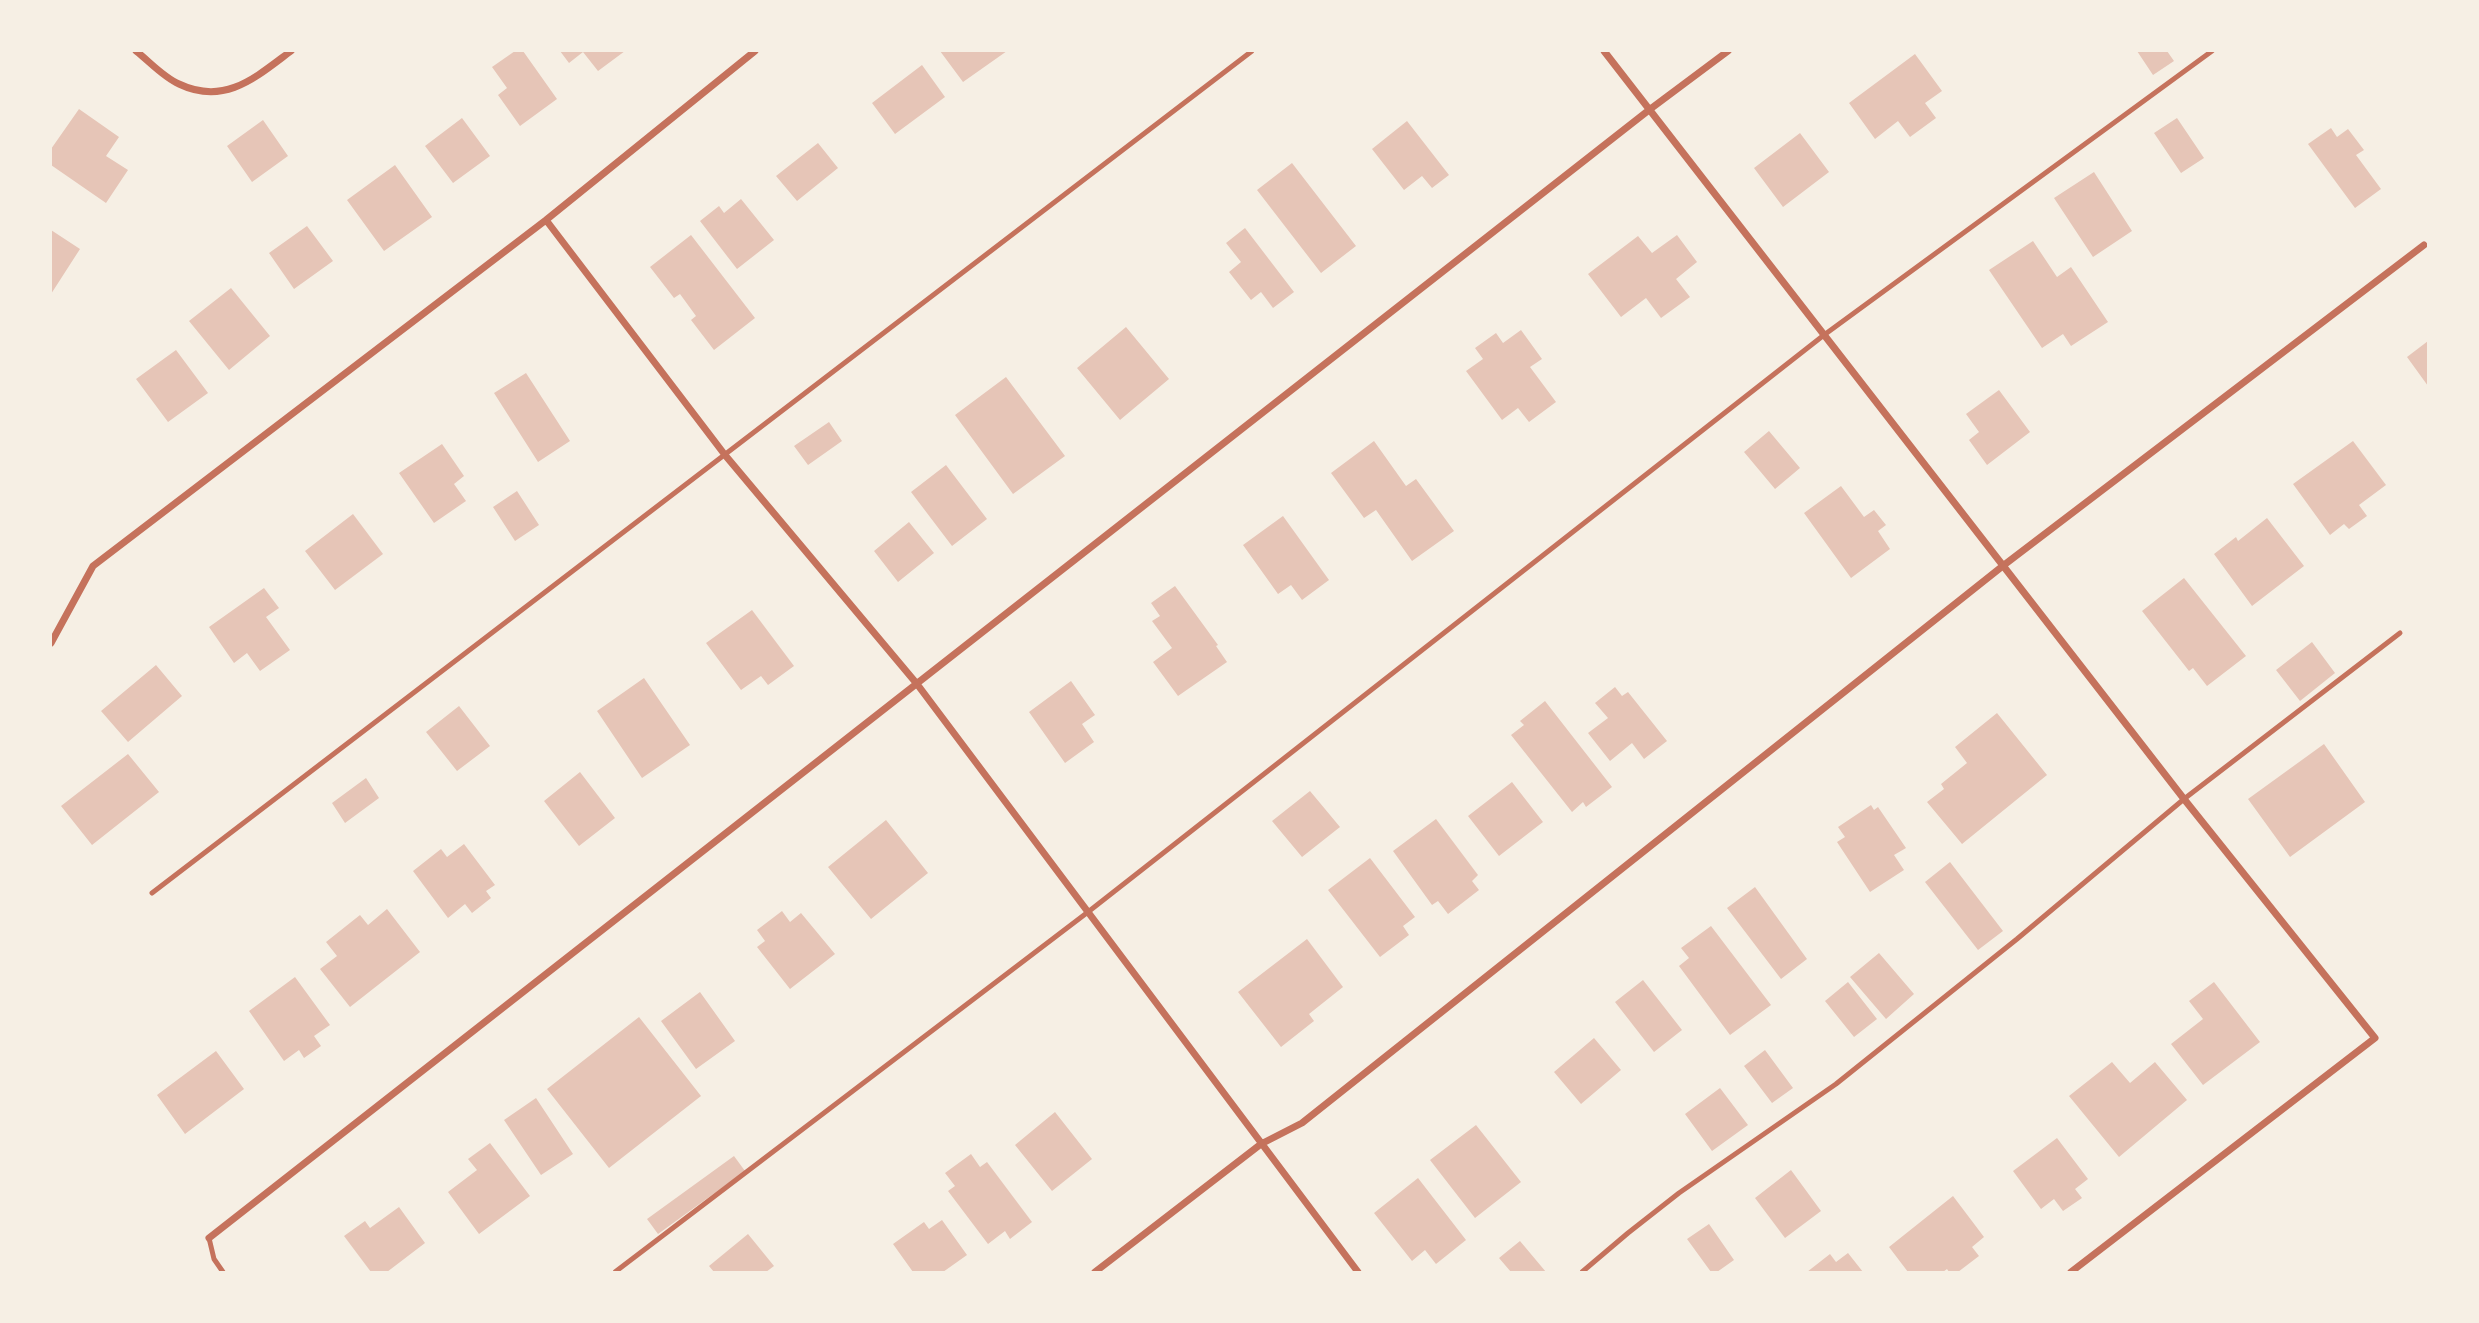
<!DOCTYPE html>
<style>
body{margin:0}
#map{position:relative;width:2479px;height:1323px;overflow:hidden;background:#f6efe4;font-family:Barlow,sans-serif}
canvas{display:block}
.frame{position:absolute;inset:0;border:52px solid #f6efe4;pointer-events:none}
</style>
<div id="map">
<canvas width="2479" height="1323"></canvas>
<div class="frame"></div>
</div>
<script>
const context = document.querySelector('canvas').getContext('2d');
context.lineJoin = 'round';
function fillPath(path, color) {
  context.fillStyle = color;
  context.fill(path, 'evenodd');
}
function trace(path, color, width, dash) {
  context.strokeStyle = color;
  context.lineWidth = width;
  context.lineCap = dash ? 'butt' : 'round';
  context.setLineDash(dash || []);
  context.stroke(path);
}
fillPath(new Path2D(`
 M515 51H523L557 99 520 126 498 95 507 88 492 67Z
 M560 51H625L598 71 583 52 569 63Z
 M940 51H1007L963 82Z
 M2137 51H2167L2174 61 2153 75Z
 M1915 54 1942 91 1925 103 1936 118 1910 137 1898 121 1875 139 1849 103Z
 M922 65 945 97 895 134 872 103Z
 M79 109 119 137 106 156 128 170 106 203 51 165V149Z
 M462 118 490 156 453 183 425 146Z
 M2177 118 2204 158 2181 173 2154 133Z
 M263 120 288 156 252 182 227 146Z
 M1407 121 1449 175 1432 188 1422 176 1404 190 1372 149Z
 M2331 128 2337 137 2348 129 2364 150 2356 155 2381 189 2355 208 2308 144Z
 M1800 133 1829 172 1783 207 1754 168Z
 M818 143 838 168 797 201 776 176Z
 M1292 163 1356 246 1321 273 1257 190Z
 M395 165 432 217 384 251 347 200Z
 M2094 172 2132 231 2093 257 2054 198Z
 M741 199 774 240 737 269 700 221 719 206 724 213Z
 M307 226 333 261 294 289 269 253Z
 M1245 228 1294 292 1273 308 1261 292 1251 300 1229 272 1241 262 1226 243Z
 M51 230 80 249 51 294Z
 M691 235 755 318 714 350 691 320 696 316 680 294 674 298 650 267Z
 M1677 235 1697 262 1676 279 1690 297 1661 318 1646 298 1621 317 1588 274 1638 236 1652 253Z
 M2033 241 2057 277 2071 267 2108 322 2071 346 2063 334 2042 348 1989 270Z
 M231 288 270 336 229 370 189 321Z
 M1126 327 1169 379 1120 420 1077 368Z
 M1521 330 1542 359 1530 367 1556 402 1529 422 1518 408 1502 420 1466 371 1483 359 1475 348 1496 333 1503 343Z
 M2428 341V386L2407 357Z
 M176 350 208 393 168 422 136 379Z
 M526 373 570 441 538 462 494 393Z
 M1006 377 1065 456 1013 494 955 415Z
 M1999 390 2030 432 1987 465 1969 440 1979 432 1966 414Z
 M829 422 842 441 808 465 794 446Z
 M1769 431 1800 468 1775 489 1744 452Z
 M1374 441 1406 486 1416 479 1454 531 1412 561 1376 510 1364 518 1331 473Z
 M2353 441 2386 485 2359 505 2367 516 2349 529 2344 524 2330 535 2293 484Z
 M442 444 464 476 454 484 466 501 434 523 399 473Z
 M946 465 987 519 952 546 911 492Z
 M1841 486 1864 517 1874 510 1886 525 1878 531 1890 549 1851 578 1804 513Z
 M517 491 539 525 515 541 493 507Z
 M353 514 383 554 335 590 305 551Z
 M1283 516 1329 580 1302 600 1291 585 1278 594 1243 545Z
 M2267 518 2304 566 2252 606 2214 554 2236 537 2238 541Z
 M909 522 934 553 898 582 874 551Z
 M2184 578 2246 656 2207 686 2193 668 2189 671 2142 611Z
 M1175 586 1218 645 1216 646 1227 662 1178 696 1153 662 1172 648 1152 621 1160 616 1151 603Z
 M264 588 279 608 266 617 290 650 260 671 247 653 234 663 209 627Z
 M752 610 794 666 768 685 761 676 741 690 706 643Z
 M2312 642 2335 673 2300 701 2276 670Z
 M156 665 182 696 128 742 101 711Z
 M644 678 690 745 642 778 597 711Z
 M1071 681 1095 715 1082 724 1094 742 1065 763 1029 712Z
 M1615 687 1622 696 1628 692 1667 741 1644 759 1632 743 1610 761 1588 733 1608 718 1595 703Z
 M1545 701 1612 787 1586 807 1583 802 1572 812 1511 735 1524 725 1520 721Z
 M459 706 490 746 457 771 426 732Z
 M1997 713 2047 775 1962 844 1927 802 1944 789 1941 784 1967 763 1955 747Z
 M2324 744 2365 802 2290 857 2248 799Z
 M128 754 159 792 92 845 61 806Z
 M580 772 615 818 579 846 544 801Z
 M366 778 379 798 345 823 332 803Z
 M1512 782 1543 822 1499 856 1468 816Z
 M1310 791 1340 827 1302 857 1272 821Z
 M1871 805 1874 810 1878 807 1906 848 1894 855 1904 870 1870 892 1837 842 1845 837 1838 827Z
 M1436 819 1478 875 1472 881 1479 890 1448 914 1438 901 1432 905 1393 851Z
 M886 820 928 873 871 919 828 867Z
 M464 844 495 885 486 891 491 898 472 913 465 904 448 918 413 871 441 849 447 857Z
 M1370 858 1415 917 1403 926 1409 935 1380 957 1328 890Z
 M1950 862 2003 931 1978 950 1925 882Z
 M1755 887 1807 959 1781 979 1727 908Z
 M387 909 420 952 350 1007 320 969 337 956 326 942 360 915 368 925Z
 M782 911 790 922 801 913 835 954 790 989 757 947 765 941 757 930Z
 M1711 926 1771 1005 1730 1035 1679 966 1689 958 1681 948Z
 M1307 939 1343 987 1309 1014 1314 1021 1281 1047 1238 992Z
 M1879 953 1914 994 1886 1019 1850 977Z
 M295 977 330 1025 314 1036 321 1046 304 1058 299 1050 284 1061 249 1011Z
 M1643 980 1682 1030 1654 1052 1615 1002Z
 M1848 982 1877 1019 1854 1037 1825 1001Z
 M2214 982 2260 1042 2203 1085 2171 1044 2203 1019 2189 1001Z
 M700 992 735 1041 696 1069 661 1021Z
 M639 1017 701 1096 609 1168 547 1089Z
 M1594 1038 1621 1070 1581 1104 1554 1072Z
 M1765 1050 1793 1088 1772 1103 1744 1066Z
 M216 1051 244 1089 185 1134 157 1095Z
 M2112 1062 2130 1083 2155 1062 2187 1100 2119 1157 2069 1096Z
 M1720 1088 1748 1125 1712 1151 1685 1114Z
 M536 1098 573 1154 541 1175 504 1120Z
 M1055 1112 1092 1159 1052 1191 1015 1145Z
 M1476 1125 1521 1182 1475 1218 1430 1160Z
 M2057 1138 2088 1179 2075 1189 2082 1198 2063 1211 2054 1199 2041 1209 2013 1171Z
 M490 1143 530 1196 479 1234 448 1192 477 1170 468 1159Z
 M971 1154 980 1167 987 1162 1032 1222 1010 1239 1005 1231 988 1244 948 1191 955 1186 945 1173Z
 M734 1156 745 1171 658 1234 647 1219Z
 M1791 1170 1821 1211 1785 1238 1755 1198Z
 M1418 1178 1466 1240 1436 1264 1425 1250 1412 1261 1374 1213Z
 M1953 1196 1984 1237 1972 1247 1979 1256 1958 1272H1949L1947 1269 1943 1272H1908L1889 1247Z
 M399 1207 425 1243 387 1272H371L344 1236 365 1221 370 1228Z
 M942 1220 967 1255 943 1272H913L893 1244 924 1222 929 1229Z
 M1709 1224 1734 1260 1717 1272H1711L1687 1239Z
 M748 1234 774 1266 766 1272H714L709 1266Z
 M1520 1241 1546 1272H1511L1499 1258Z
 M1848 1253 1863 1272H1807L1830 1254 1836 1262Z`), '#e6c5b7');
trace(new Path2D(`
 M152 893 1252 51
 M209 1238 214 1259 223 1272
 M615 1272 1088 912 1824 335 2212 51
 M1582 1272 1628 1233 1679 1193 1836 1084 2017 939 2184 799 2400 633`), '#c5725c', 5);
trace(new Path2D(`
 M136 51C149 61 163 77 179 84 225 106 256 77 291 51
 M1604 51 2184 799 2375 1038 2071 1272
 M546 220 725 455 917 684 1358 1272
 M51 643 93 566 546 220 755 51
 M209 1238 1649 110 1728 51
 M1095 1272 1261 1144 1302 1123 2004 565 2424 245`), '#c5725c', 7);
</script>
